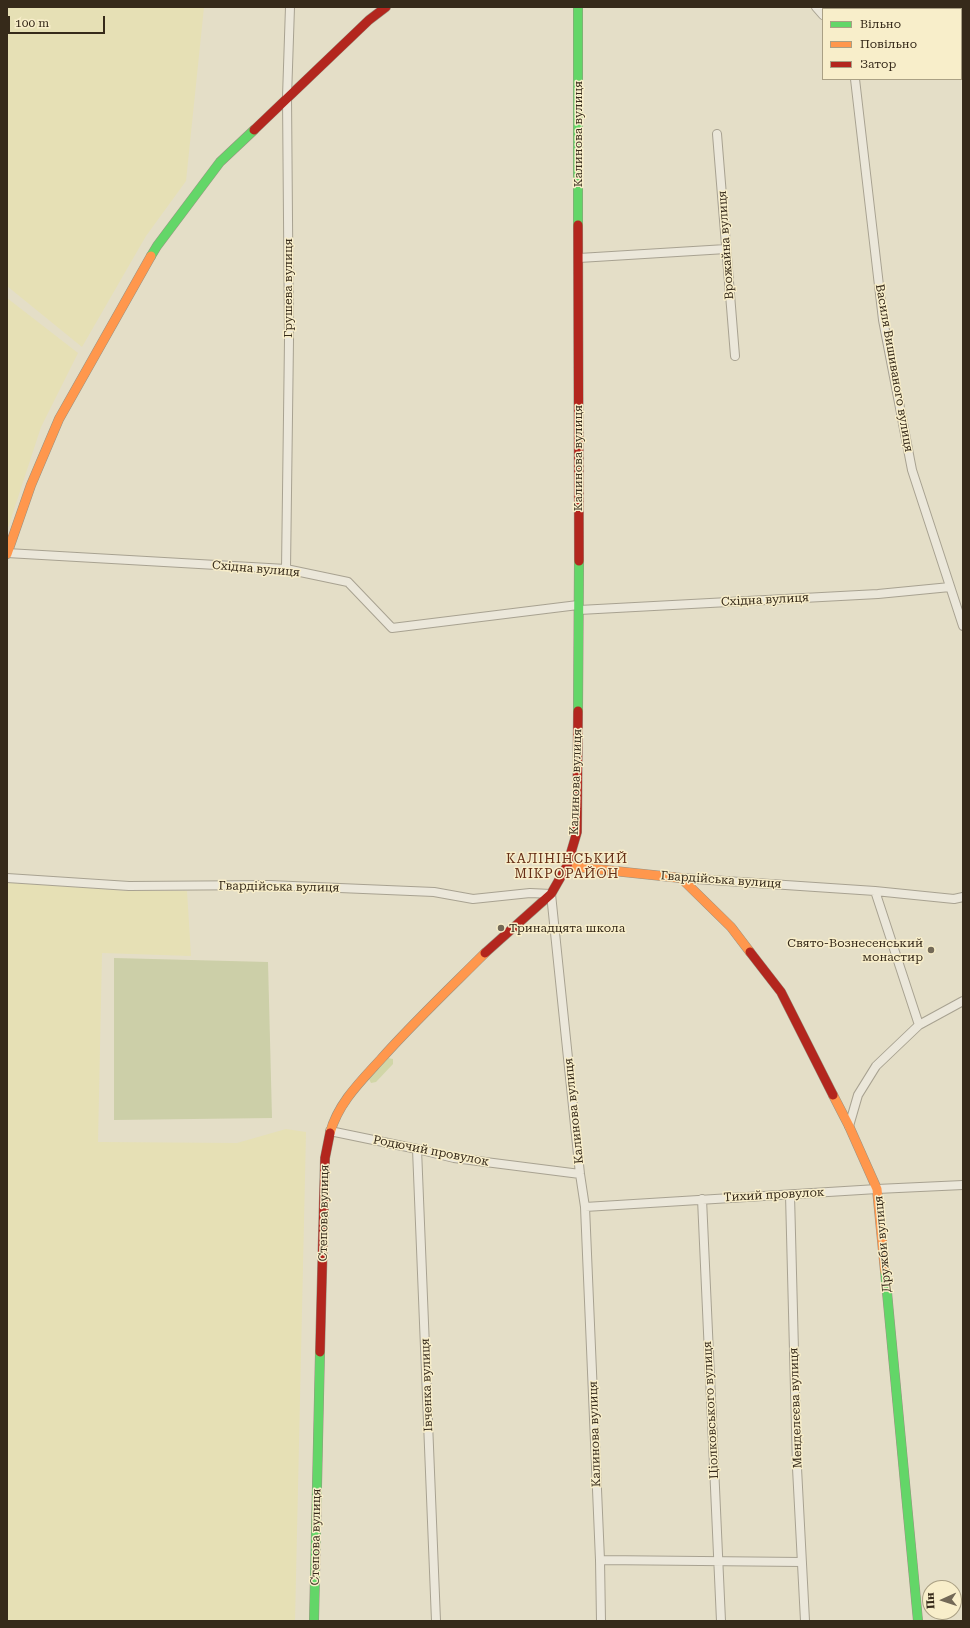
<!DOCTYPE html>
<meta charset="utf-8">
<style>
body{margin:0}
#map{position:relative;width:970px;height:1628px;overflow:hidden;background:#e4dec7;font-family:"Roboto Serif",serif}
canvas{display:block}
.frame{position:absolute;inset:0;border:8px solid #362a1a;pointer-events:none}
.legend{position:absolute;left:822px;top:8px;width:140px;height:72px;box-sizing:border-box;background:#f8eeca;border:1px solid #aaa084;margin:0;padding:5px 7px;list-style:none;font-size:12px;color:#362a1a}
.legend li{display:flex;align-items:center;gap:8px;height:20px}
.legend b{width:20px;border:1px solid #aaa084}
.north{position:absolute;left:922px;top:1580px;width:40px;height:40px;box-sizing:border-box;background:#f8eeca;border:1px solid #aaa084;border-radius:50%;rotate:267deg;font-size:11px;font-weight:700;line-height:16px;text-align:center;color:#362a1a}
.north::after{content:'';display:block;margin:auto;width:14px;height:18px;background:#736957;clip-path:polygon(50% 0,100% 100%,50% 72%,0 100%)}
.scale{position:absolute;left:8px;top:16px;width:97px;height:18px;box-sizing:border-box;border:2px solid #362a1a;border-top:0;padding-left:5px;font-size:12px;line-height:14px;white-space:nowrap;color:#362a1a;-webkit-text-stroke:3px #f8eeca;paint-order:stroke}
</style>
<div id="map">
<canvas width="970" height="1628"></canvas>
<div class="frame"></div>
<ul class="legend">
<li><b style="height:5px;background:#63d668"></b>Вільно</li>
<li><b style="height:5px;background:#ff974d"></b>Повільно</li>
<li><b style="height:5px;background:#b3261e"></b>Затор</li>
</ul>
<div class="north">Пн</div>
<div class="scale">100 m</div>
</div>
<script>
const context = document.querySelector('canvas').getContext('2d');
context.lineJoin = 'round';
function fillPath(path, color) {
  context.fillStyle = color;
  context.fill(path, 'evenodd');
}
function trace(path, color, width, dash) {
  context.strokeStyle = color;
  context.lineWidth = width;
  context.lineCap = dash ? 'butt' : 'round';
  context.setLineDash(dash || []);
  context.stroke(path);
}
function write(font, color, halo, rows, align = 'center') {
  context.font = font + ' "Roboto Serif",serif';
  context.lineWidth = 3;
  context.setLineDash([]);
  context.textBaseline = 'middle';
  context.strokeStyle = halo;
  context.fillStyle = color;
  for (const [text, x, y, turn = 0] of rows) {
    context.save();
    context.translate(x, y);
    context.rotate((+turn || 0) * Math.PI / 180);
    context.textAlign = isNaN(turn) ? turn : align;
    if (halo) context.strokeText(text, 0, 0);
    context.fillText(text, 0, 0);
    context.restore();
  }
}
fillPath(new Path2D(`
 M7 7H204L186 181 146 236 82 347 7 286Z
 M7 298 78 353 41 427 7 531Z
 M7 882 128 891H187L191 956 102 953 98 1142 237 1143 286 1129 306 1132 295 1621H7Z`), '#e6e0b5');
fillPath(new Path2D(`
 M388 1058 393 1059V1064L376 1082 371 1083 369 1079Z`), '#d1d6a8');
fillPath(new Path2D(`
 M114 958 268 962 272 1118 114 1120Z`), '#cccfa8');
const street = new Path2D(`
 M816 7 823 15
 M841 7 842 9
 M961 13H963
 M855 79 883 320 912 470 963 626
 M717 134 735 356
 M579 258 726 249
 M7 553 286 569 348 582 392 628 578 605
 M286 569 289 340 287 97 290 7
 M579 610 878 594 950 587
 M7 878 129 886 269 885 434 892 473 899 530 893 551 894 580 1174 585 1207 600 1560 601 1621
 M681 878 875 891 954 899 963 897
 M875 891 919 1025
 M849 1126 858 1095 876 1066 919 1025 963 1001
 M330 1131 417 1149 454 1158 580 1174
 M417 1149 436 1621
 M790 1195 797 1468 805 1621
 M702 1199 721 1621
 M585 1207 877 1189 963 1185
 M600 1560 802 1562`);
const fast = new Path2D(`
 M578 7V225
 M151 256 157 246 220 162 254 130
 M578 711 579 561
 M885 1271 918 1621
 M314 1621 320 1352`);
const slow = new Path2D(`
 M7 554 31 485 59 419 151 256
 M567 866 681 878 731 927 750 952
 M833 1095 849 1126 877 1189 885 1271
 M330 1133C338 1103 361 1081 381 1059 414 1022 450 988 485 953`);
const jam = new Path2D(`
 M254 130 369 20 386 7
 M578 225 579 561
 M750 952 781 992 833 1095
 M485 953 551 894 567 866 577 832 578 711
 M320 1352 325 1158 330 1133`);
trace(street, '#a8a291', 10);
trace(fast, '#989181', 10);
trace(slow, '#989181', 10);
trace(jam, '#989181', 10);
trace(street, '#ebe7da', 8);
trace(fast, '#63d668', 9);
trace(slow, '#ff974d', 9);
trace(jam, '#b3261e', 9);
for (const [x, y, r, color] of [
 [501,928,4,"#736957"],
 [931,950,4,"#736957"]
]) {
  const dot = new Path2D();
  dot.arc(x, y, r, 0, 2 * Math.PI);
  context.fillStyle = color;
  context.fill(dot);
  trace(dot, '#f8eeca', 1.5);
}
write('12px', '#362a1a', '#f8eeca', [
 ["Калинова вулиця",578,134,-90],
 ["Врожайна вулиця",726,245,-94],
 ["Грушева вулиця",288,288,-90],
 ["Василя Вишиваного вулиця",894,368,80],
 ["Калинова вулиця",578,458,-90],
 ["Східна вулиця",256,569,5],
 ["Східна вулиця",765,600,-3],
 ["Калинова вулиця",576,782,-88],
 ["Гвардійська вулиця",721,880,4],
 ["Гвардійська вулиця",279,887,1],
 ["Калинова вулиця",574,1111,-96],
 ["Родючий провулок",431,1151,11],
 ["Тихий провулок",774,1195,-3],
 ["Степова вулиця",324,1213,-89],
 ["Дружби вулиця",883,1244,-95],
 ["Івченка вулиця",427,1385,-92],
 ["Менделєєва вулиця",796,1408,-92],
 ["Ціолковського вулиця",711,1410,-93],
 ["Калинова вулиця",595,1434,-92],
 ["Степова вулиця",316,1537,-89]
]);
write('12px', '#362a1a', '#f8eeca', [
 ["Тринадцята школа",509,928],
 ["Cвято-Вознесенський",923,943,"right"],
 ["монастир",923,957,"right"]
], 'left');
context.letterSpacing = '1px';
write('13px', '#662e16', '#f8eeca', [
 ["КАЛІНІНСЬКИЙ",567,859],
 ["МІКРОРАЙОН",567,874]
]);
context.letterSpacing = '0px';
</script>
